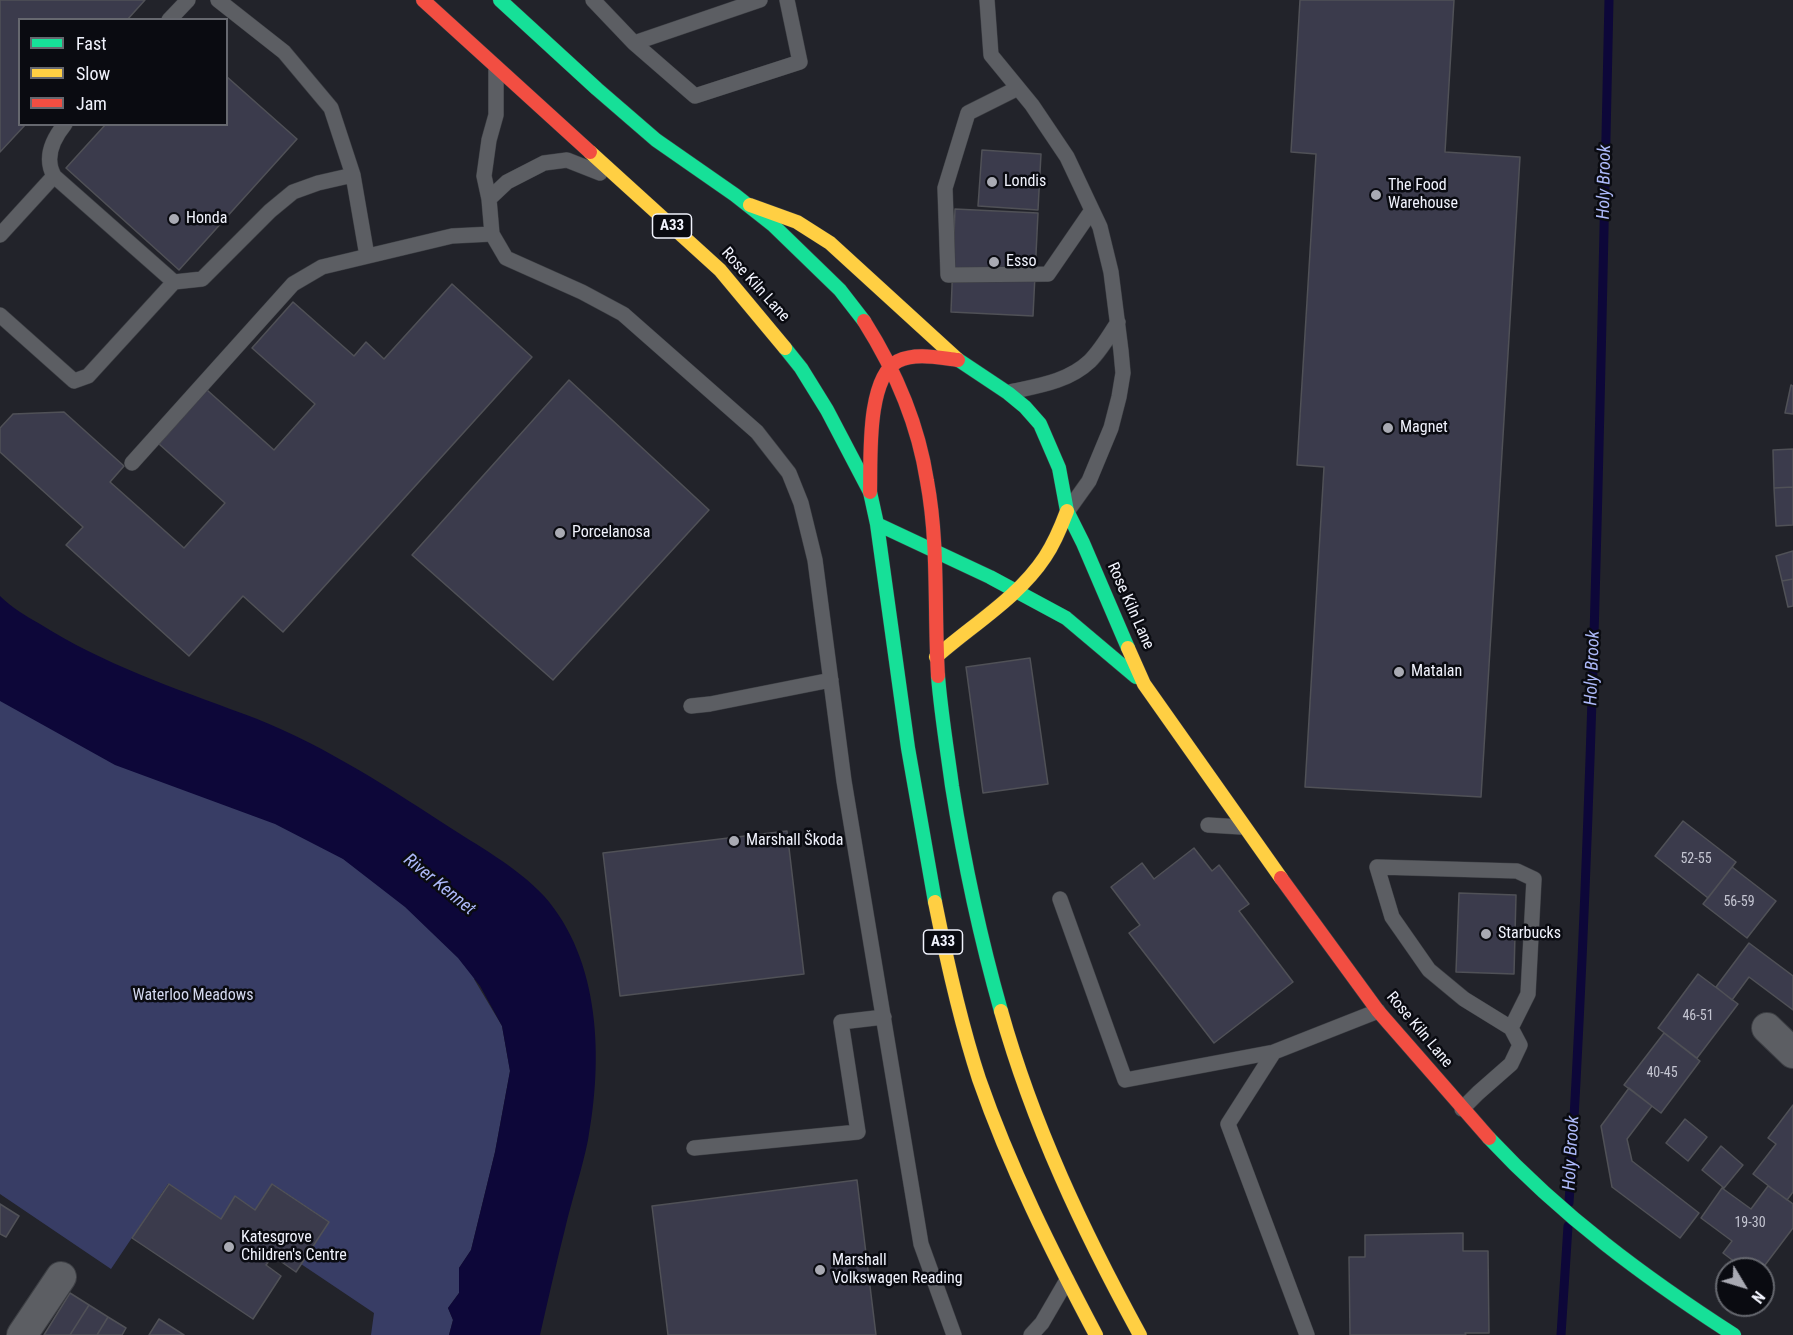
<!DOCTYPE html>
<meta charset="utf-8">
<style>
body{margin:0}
#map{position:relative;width:1793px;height:1335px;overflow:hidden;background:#22232a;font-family:"Roboto Condensed",sans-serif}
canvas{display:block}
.legend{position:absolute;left:18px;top:18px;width:210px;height:108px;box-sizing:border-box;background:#0a0b11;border:2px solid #66686f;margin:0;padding:8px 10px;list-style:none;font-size:18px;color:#f1f3fd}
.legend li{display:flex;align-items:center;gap:12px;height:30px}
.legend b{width:30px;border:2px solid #66686f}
.north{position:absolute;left:1715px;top:1257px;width:60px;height:60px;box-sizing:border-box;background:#0a0b11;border:2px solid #66686f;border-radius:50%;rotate:128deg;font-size:16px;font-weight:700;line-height:24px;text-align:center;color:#f1f3fd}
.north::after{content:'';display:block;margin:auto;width:21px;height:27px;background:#a9aab3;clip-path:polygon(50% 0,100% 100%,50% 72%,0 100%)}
</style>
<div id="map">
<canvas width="1793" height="1335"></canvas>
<ul class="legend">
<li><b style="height:8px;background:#16e098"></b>Fast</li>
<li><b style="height:8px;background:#ffcf43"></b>Slow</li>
<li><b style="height:8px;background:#f24e42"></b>Jam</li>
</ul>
<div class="north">N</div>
</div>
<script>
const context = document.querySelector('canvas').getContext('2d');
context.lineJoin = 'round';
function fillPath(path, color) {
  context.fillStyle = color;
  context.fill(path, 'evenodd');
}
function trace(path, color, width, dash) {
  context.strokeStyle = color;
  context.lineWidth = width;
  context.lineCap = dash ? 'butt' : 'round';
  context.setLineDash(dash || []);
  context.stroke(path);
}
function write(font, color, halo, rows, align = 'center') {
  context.font = font + ' "Roboto Condensed",sans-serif';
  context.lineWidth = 5;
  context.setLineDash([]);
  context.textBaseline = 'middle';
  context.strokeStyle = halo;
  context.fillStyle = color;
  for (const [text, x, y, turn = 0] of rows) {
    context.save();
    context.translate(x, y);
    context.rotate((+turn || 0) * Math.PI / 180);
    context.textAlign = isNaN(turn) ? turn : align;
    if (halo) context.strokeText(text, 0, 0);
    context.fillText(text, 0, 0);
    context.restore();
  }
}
fillPath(new Path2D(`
 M0 691 282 818 392 891 484 974 474 979 502 1026 510 1071 495 1152 471 1250 459 1268V1293L448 1308 453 1320 449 1335H371L374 1313 301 1264 329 1222 272 1184 255 1210 235 1197 221 1219 168 1184 111 1269 0 1194Z`), '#383d65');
fillPath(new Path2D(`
 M0 596C12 608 26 616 40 624 103 664 174 688 244 714 315 740 380 782 443 823 478 846 516 866 544 896 601 960 603 1060 588 1140 582 1170 572 1199 565 1229 556 1264 548 1300 540 1335H449L453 1320 448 1308 459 1293V1268L471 1250 495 1152 510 1071 502 1026 480 986 458 958 405 907 343 859 275 824 115 765 0 701Z`), '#0d0739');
trace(new Path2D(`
 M1569 1203C1594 802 1600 401 1609 0
 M1561 1335 1568 1226`), '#0d0739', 9);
const building = new Path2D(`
 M0 0H145L127 20H20V124H26L0 152Z
 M1300 0H1454L1445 152 1520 157 1481 797 1305 787 1324 467 1297 465 1316 154 1291 152Z
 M226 76 297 139 179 270 66 168 106 124H226Z
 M982 150 1041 154 1038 210 978 206Z
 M955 209 1038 213 1033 316 951 312Z
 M452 284 532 357 283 632 243 596 189 656 66 545 83 527 0 452V428L13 414 64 412 124 466 110 482 184 548 225 503 159 444 207 390 274 450 315 404 252 348 293 302 354 356 366 342 384 359Z
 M569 380 709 510 553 680 412 555Z
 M1791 385 1793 386V414L1785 413Z
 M1793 449V487L1774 488 1773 450Z
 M1793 487V525L1776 526 1774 488Z
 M1793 551V579L1782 581 1776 556Z
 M1793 579V606L1788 607 1782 581Z
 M1030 658 1048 784 983 793 966 667Z
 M1683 821 1736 862 1708 898 1655 856Z
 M787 831 804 974 620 996 603 853Z
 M1194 848 1212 871 1219 865 1249 904 1239 911 1293 982 1214 1043 1129 933 1140 925 1111 887 1142 863 1154 879Z
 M1732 867 1776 901 1747 938 1703 904Z
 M1459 893 1516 895 1514 974 1456 972Z
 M1749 943 1793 976V1010L1749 977 1732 1000 1716 987Z
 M1698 974 1738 1004 1697 1058 1658 1028Z
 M1664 1033 1700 1061 1661 1113 1624 1085Z
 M1629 1088 1652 1106 1627 1139 1632 1161 1699 1213 1680 1238 1612 1187 1601 1126Z
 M1793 1105V1192L1787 1200 1753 1174 1776 1144 1768 1138Z
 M1685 1119 1707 1137 1688 1161 1666 1143Z
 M1721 1146 1743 1165 1724 1188 1702 1170Z
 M857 1180 876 1335H668L652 1206Z
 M169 1184 221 1219 235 1196 255 1210 272 1184 329 1222 296 1272 273 1256 266 1265 281 1276 253 1319 132 1238Z
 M1768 1186 1793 1204V1228L1762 1269H1744L1723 1253 1732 1241 1701 1218 1722 1188 1751 1209Z
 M0 1204 19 1216 6 1237 0 1234Z
 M1463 1233V1251H1488L1489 1333H1465L1466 1335H1350L1349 1257H1365V1235Z
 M70 1293 89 1305 70 1335H44Z
 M89 1305 108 1317 97 1335H70Z
 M108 1317 126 1328 122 1335H97Z
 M159 1319 184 1335H149Z`);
fillPath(building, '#3b3b4c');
trace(building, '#505157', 1.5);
const lane = new Path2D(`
 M218 0 284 52 331 108 353 175 367 256
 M593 0 634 43 695 96 800 62 787 0
 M987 0 991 55 1032 105 1067 157 1100 227 1111 272 1121 351 1123 373 1119 397 1111 428 1089 481 1069 509
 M169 20 188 0
 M634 43 760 0
 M496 70V115L489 140 484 176 489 199 492 234 506 258 582 292 623 314 757 432 789 473 801 503 815 560 844 781 921 1244 954 1335
 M1018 88 968 113 945 188 948 275 1048 274 1092 210
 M65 124C52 140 44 158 54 176L174 282
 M489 199 507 182 544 163 567 160 600 173
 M0 235 54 176
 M0 315 74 381 88 376 174 282 202 279 270 211 293 192 318 183 353 175
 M1010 392C1037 386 1068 382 1090 361 1101 350 1109 336 1118 322
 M132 463 293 284 322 267 452 236 492 234
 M691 706 710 704 831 680
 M1208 825 1241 827
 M1060 899 1125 1080 1274 1052
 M1462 1109 1478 1093 1511 1064 1520 1045 1511 1028 1464 999 1429 970 1392 917 1377 867 1517 871 1534 879 1528 994 1511 1028
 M694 1148 858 1132 841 1022 884 1017
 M1031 1335 1042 1323 1067 1280
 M1307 1335 1228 1124 1274 1052 1378 1011`);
const street = new Path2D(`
 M1767 1028 1793 1053
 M22 1335 61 1277`);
const fast = new Path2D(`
 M500 0 597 89 656 140 735 195 773 225 840 290 864 321
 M785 348 801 368 827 410 870 492 877 524 908 748 935 902
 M957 359 1008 393 1025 407 1040 424 1059 468 1067 511 1083 543 1128 648
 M877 524 990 577 1066 618 1136 677
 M938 676C941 713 947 749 952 786 964 862 980 937 1001 1011
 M1489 1138C1562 1216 1644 1277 1734 1335`);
const slow = new Path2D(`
 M590 152 720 270 785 348
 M750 205 797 222 830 243 957 359
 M1128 648 1144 684 1281 878
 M936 657C972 625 1018 598 1045 557 1055 542 1061 527 1067 511
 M935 902C947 962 960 1021 979 1079 1010 1168 1052 1252 1096 1335
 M1001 1011C1033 1125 1083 1231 1140 1335`);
const jam = new Path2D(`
 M423 0 590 152
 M864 321C895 370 918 423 927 481 939 545 934 611 938 676
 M870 492C871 460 866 378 898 361 916 352 940 358 958 360
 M1281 878 1378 1011 1489 1138`);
trace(lane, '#3d3f44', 16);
trace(street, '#3d3f44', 32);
trace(fast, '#3d3f44', 15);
trace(slow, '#3d3f44', 15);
trace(jam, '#3d3f44', 15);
trace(lane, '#5c5e63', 15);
trace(street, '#5c5e63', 30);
trace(fast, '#16e098', 14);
trace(slow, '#ffcf43', 14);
trace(jam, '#f24e42', 14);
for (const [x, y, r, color] of [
 [992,182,6,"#a9aab3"],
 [1376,195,6,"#a9aab3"],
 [174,219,6,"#a9aab3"],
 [994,262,6,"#a9aab3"],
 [1388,428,6,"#a9aab3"],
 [560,533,6,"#a9aab3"],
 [1399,672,6,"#a9aab3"],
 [734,841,6,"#a9aab3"],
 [1486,934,6,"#a9aab3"],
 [229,1247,6,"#a9aab3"],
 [820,1270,6,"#a9aab3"]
]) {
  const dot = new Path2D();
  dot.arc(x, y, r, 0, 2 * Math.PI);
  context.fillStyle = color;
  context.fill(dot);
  trace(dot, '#0a0b11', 2);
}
write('14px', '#c4c5d1', null, [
 ["52-55",1696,859],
 ["56-59",1739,902],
 ["46-51",1698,1016],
 ["40-45",1662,1073],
 ["19-30",1750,1223]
]);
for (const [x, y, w] of [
 [672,226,39],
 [943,942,39]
]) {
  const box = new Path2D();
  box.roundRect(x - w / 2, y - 12, w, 24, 4.5);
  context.fillStyle = '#0a0b11';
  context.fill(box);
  trace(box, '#f1f3fd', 1.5);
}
write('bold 15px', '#f1f3fd', null, [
 ["A33",672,226],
 ["A33",943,942]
]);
write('16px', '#f1f3fd', '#0a0b11', [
 ["Londis",1004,182],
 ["The Food",1388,186],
 ["Warehouse",1388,204],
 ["Honda",186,219],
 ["Esso",1006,262],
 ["Magnet",1400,428],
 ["Porcelanosa",572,533],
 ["Matalan",1411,672],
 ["Marshall Škoda",746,841],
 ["Starbucks",1498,934],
 ["Katesgrove",241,1238],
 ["Children's Centre",241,1256],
 ["Marshall",832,1261],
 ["Volkswagen Reading",832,1279]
], 'left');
write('16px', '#f1f3fd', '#0a0b11', [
 ["Rose Kiln Lane",755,285,48],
 ["Rose Kiln Lane",1130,606,66],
 ["Rose Kiln Lane",1419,1030,50]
]);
write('16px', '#d4d9ef', '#0a0b11', [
 ["Waterloo Meadows",193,996]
]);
write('italic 18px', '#adb9f9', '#0a0b11', [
 ["Holy Brook",1605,182,-89],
 ["Holy Brook",1593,668,-88],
 ["River Kennet",439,885,39],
 ["Holy Brook",1572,1153,-87]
]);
</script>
